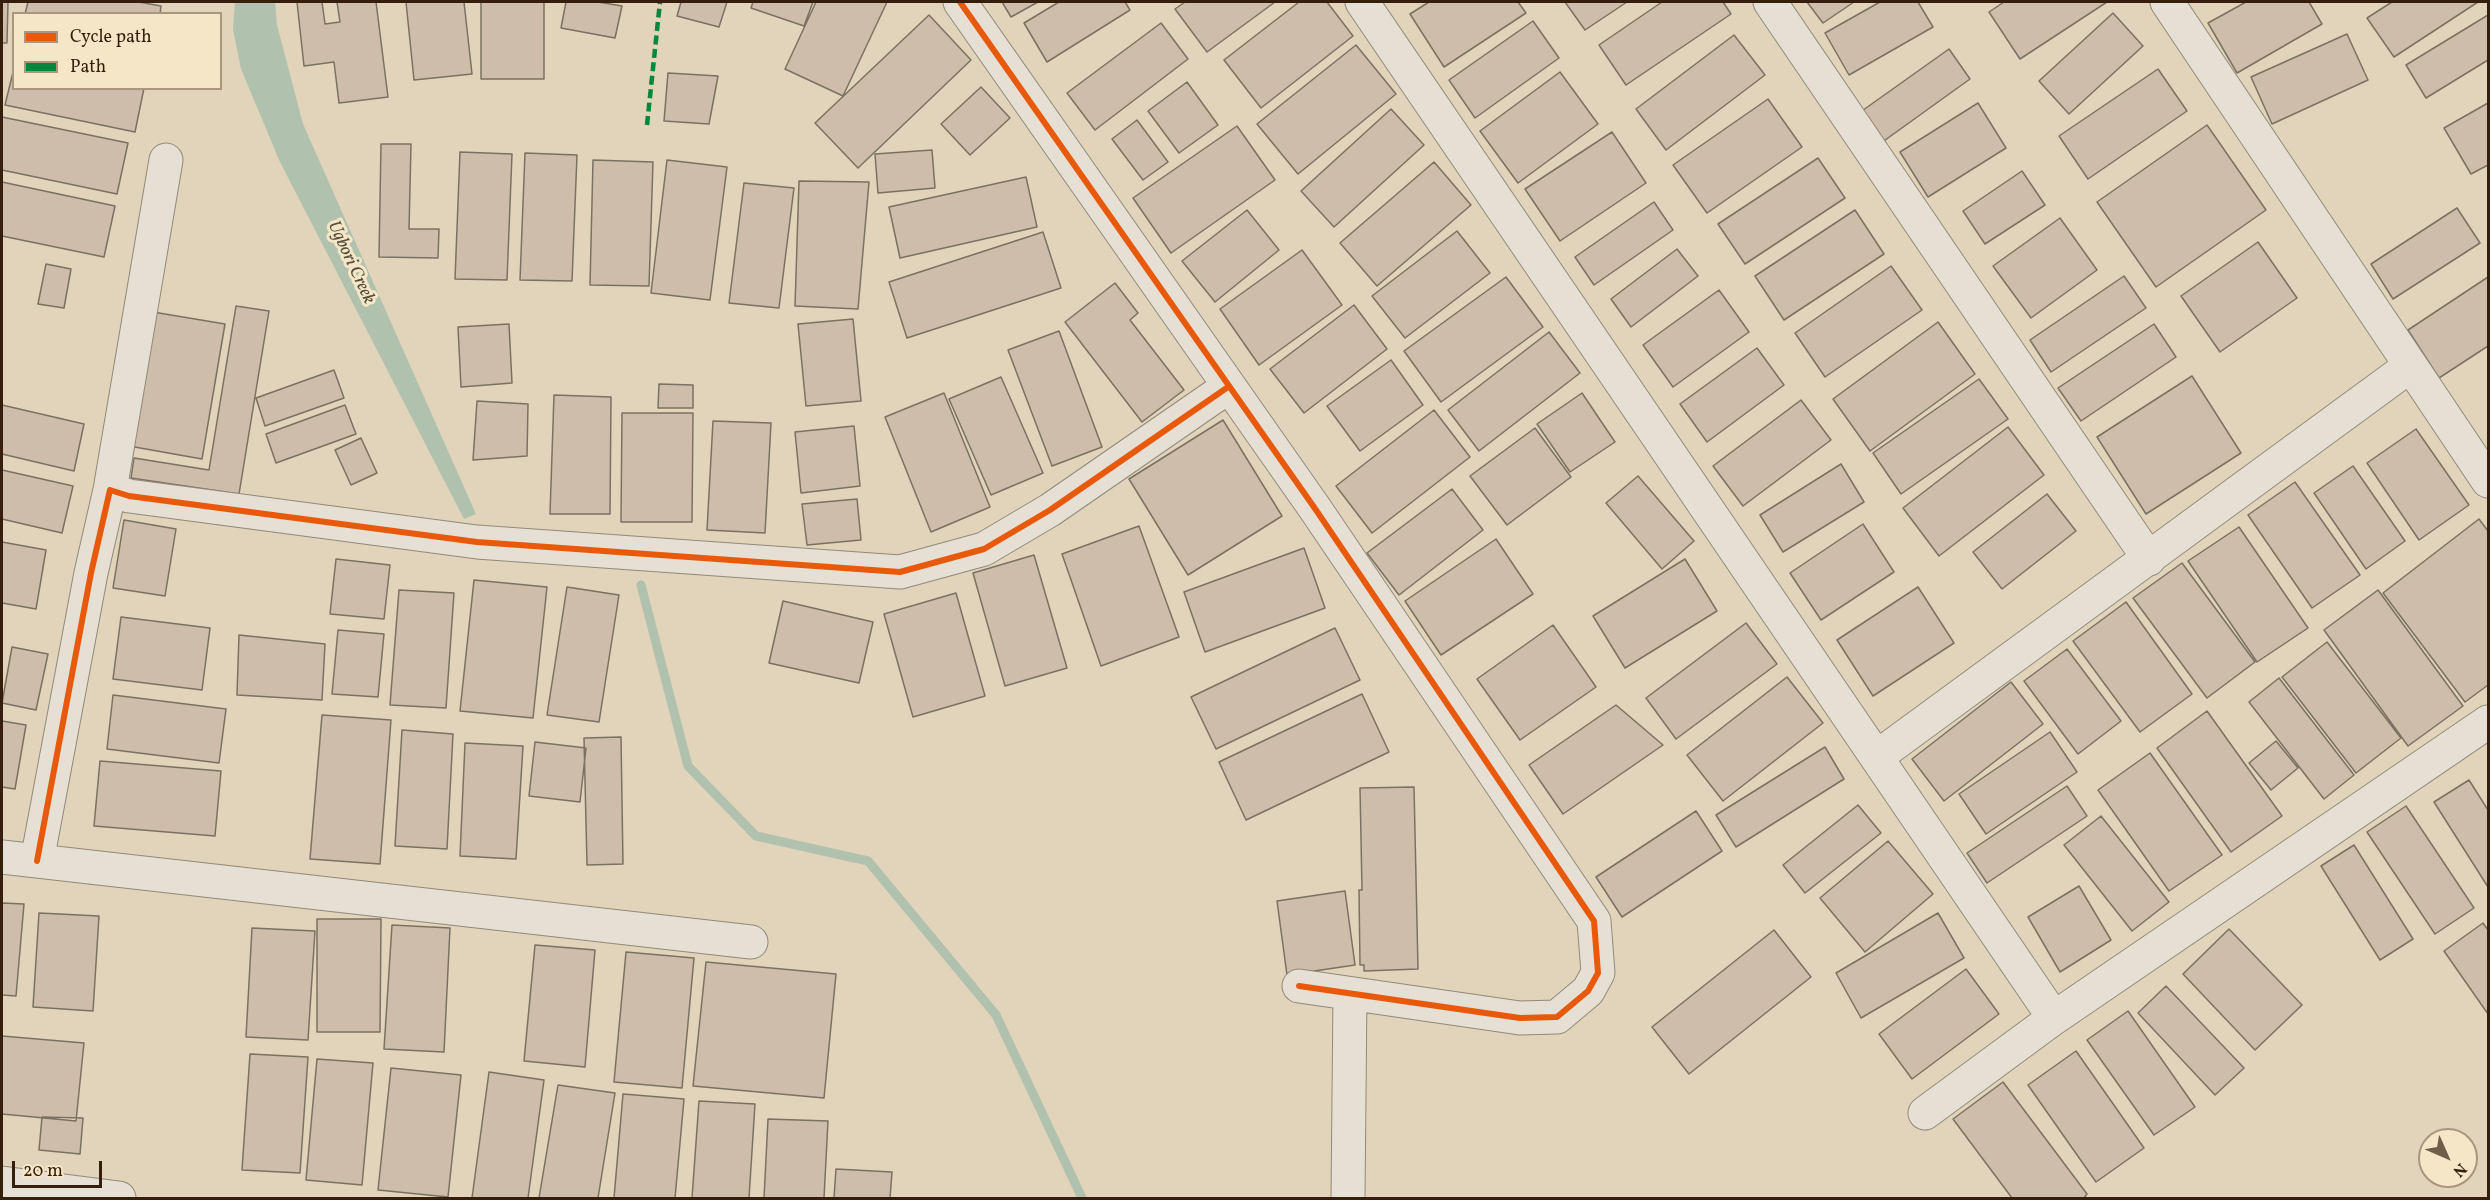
<!DOCTYPE html>
<style>
body{margin:0}
#map{position:relative;width:2490px;height:1200px;overflow:hidden;background:#e1d4bb;font-family:Vollkorn,serif}
canvas{display:block}
.frame{position:absolute;inset:0;border:3px solid #351f0c;pointer-events:none}
.legend{position:absolute;left:12px;top:12px;width:210px;height:78px;box-sizing:border-box;background:#f6e6c8;border:2px solid #a9967d;margin:0;padding:8px 10px;list-style:none;font-size:18px;color:#351f0c}
.legend li{display:flex;align-items:center;gap:12px;height:30px}
.legend b{width:30px;border:2px solid #a9967d}
.north{position:absolute;left:2418px;top:1128px;width:60px;height:60px;box-sizing:border-box;background:#f6e6c8;border:2px solid #a9967d;border-radius:50%;rotate:135deg;font-size:16px;font-weight:700;line-height:24px;text-align:center;color:#351f0c}
.north::after{content:'';display:block;margin:auto;width:21px;height:27px;background:#715e49;clip-path:polygon(50% 0,100% 100%,50% 72%,0 100%)}
.scale{position:absolute;left:12px;top:1161px;width:90px;height:27px;box-sizing:border-box;border:3px solid #351f0c;border-top:0;padding-left:8px;font-size:18px;line-height:21px;white-space:nowrap;color:#351f0c;-webkit-text-stroke:4px #f6e6c8;paint-order:stroke}
</style>
<div id="map">
<canvas width="2490" height="1200"></canvas>
<div class="frame"></div>
<ul class="legend">
<li><b style="height:8px;background:#e8590c"></b>Cycle path</li>
<li><b style="height:8px;background:#00873e"></b>Path</li>
</ul>
<div class="north">N</div>
<div class="scale">20 m</div>
</div>
<script>
const context = document.querySelector('canvas').getContext('2d');
context.lineJoin = 'round';
function fillPath(path, color) {
  context.fillStyle = color;
  context.fill(path, 'evenodd');
}
function trace(path, color, width, dash) {
  context.strokeStyle = color;
  context.lineWidth = width;
  context.lineCap = dash ? 'butt' : 'round';
  context.setLineDash(dash || []);
  context.stroke(path);
}
function write(font, color, halo, rows, align = 'center') {
  context.font = font + ' Vollkorn,serif';
  context.lineWidth = 6;
  context.setLineDash([]);
  context.textBaseline = 'middle';
  context.strokeStyle = halo;
  context.fillStyle = color;
  for (const [text, x, y, turn = 0] of rows) {
    context.save();
    context.translate(x, y);
    context.rotate((+turn || 0) * Math.PI / 180);
    context.textAlign = isNaN(turn) ? turn : align;
    if (halo) context.strokeText(text, 0, 0);
    context.fillText(text, 0, 0);
    context.restore();
  }
}
fillPath(new Path2D(`
 M235 2H275L277 25 303 124 476 514 464 519 280 162 241 69 233 30Z`), '#b0c2ad');
trace(new Path2D(`
 M641 585 688 766 756 836 868 861 996 1015 1082 1198`), '#b0c2ad', 9);
const building = new Path2D(`
 M2 2H8L7 43H2Z
 M28 2H139L161 6 160 14H25Z
 M297 2H322L325 24 340 22 337 2H376L388 97 339 103 334 62 304 66Z
 M406 2H464L472 74 414 80Z
 M481 2H544V79H481Z
 M566 2H598L622 6 615 38 561 28Z
 M681 2H727L719 27 677 16Z
 M753 2H813L804 26 751 8Z
 M816 2H887L843 96 785 69Z
 M1002 2H1038L1011 17Z
 M1059 2H1125L1130 10 1047 62 1024 23Z
 M1185 2H1275L1207 52 1175 9Z
 M1299 2H1327L1353 36 1261 108 1224 60Z
 M1429 2H1518L1526 13 1444 67 1410 14Z
 M1565 2H1627L1585 30Z
 M1662 2H1723L1731 14 1626 85 1599 45Z
 M1807 2H1854L1823 23Z
 M1880 2H1918L1933 27 1849 75 1825 33Z
 M2004 2H2107L2020 59 1989 12Z
 M2246 2H2309L2322 24 2237 73 2208 23Z
 M2392 2H2478L2394 57 2367 18Z
 M2113 13 2143 46 2069 114 2039 81Z
 M929 15 971 60 858 168 815 123Z
 M2488 15V60L2426 98 2406 65Z
 M1533 21 1559 58 1475 118 1449 80Z
 M1161 23 1188 59 1095 130 1067 93Z
 M2347 34 2368 80 2272 124 2251 77Z
 M1734 35 1765 75 1666 150 1636 109Z
 M1356 45 1396 94 1298 174 1257 124Z
 M1949 49 1970 79 1881 143 1859 113Z
 M14 68V88H144L135 132 5 105Z
 M2158 69 2187 111 2088 179 2059 136Z
 M1560 72 1598 124 1518 183 1480 131Z
 M668 73 718 76 709 124 664 121Z
 M1187 82 1218 125 1179 153 1148 111Z
 M981 87 1010 118 970 155 941 124Z
 M1768 99 1802 147 1707 213 1673 165Z
 M1978 103 2006 148 1928 197 1900 152Z
 M2488 103V165L2471 174 2444 128Z
 M1391 109 1424 145 1334 227 1301 191Z
 M2 117 128 143 117 194 2 170Z
 M1137 120 1168 162 1143 180 1112 139Z
 M2207 125 2266 210 2156 287 2097 202Z
 M1237 126 1275 180 1171 253 1133 198Z
 M1612 132 1646 183 1560 241 1525 189Z
 M381 144H411L409 229H439L438 258 379 257Z
 M932 150 935 188 878 193 875 154Z
 M460 152 512 154 507 280 455 279Z
 M525 153 577 155 572 281 520 280Z
 M1818 158 1845 198 1745 264 1718 224Z
 M593 160 653 162 649 286 590 285Z
 M667 160 727 167 710 300 651 293Z
 M1434 162 1471 205 1377 286 1340 243Z
 M2022 171 2045 205 1985 244 1963 211Z
 M1026 177 1037 227 900 258 889 207Z
 M799 181 869 182 858 309 795 306Z
 M2 182 115 206 104 257 2 236Z
 M744 183 794 188 779 308 729 303Z
 M1654 202 1673 230 1594 285 1575 257Z
 M2457 208 2480 243 2393 299 2371 264Z
 M1247 210 1279 250 1215 302 1182 261Z
 M1855 210 1884 254 1784 320 1755 276Z
 M2060 218 2097 270 2031 318 1993 266Z
 M1457 231 1490 273 1405 338 1372 296Z
 M1043 232 1061 288 907 338 889 282Z
 M2258 242 2297 298 2220 352 2181 296Z
 M1677 249 1698 276 1631 327 1611 299Z
 M1302 250 1342 305 1259 365 1220 309Z
 M46 264 71 269 64 308 38 304Z
 M1891 266 1922 310 1825 377 1795 333Z
 M2124 276 2146 308 2051 372 2030 340Z
 M1506 277 1543 327 1441 402 1404 351Z
 M2488 277V346L2439 378 2408 330Z
 M1115 283 1138 313 1130 320 1184 390 1142 422 1065 322Z
 M1719 290 1749 332 1673 387 1643 345Z
 M1354 305 1387 349 1304 413 1270 369Z
 M236 306 269 311 239 494 131 478 134 458 209 470Z
 M153 312 225 324 202 459 129 446Z
 M853 319 861 401 806 406 798 324Z
 M1938 322 1975 374 1870 451 1833 399Z
 M509 324 512 383 461 387 458 327Z
 M2154 324 2176 357 2081 421 2058 388Z
 M1059 331 1102 447 1052 466 1008 350Z
 M1549 332 1580 373 1479 451 1448 410Z
 M1757 348 1784 385 1707 442 1680 404Z
 M1391 360 1423 405 1360 451 1327 406Z
 M334 370 344 398 265 426 256 398Z
 M2192 376 2241 453 2146 514 2097 437Z
 M1001 377 1043 473 991 495 949 399Z
 M1979 379 2008 419 1901 494 1873 453Z
 M659 384 693 385V408H658Z
 M944 393 990 507 931 532 885 417Z
 M1582 393 1615 442 1570 472 1537 424Z
 M554 395 611 397 610 514H550Z
 M1801 400 1831 440 1743 506 1713 466Z
 M477 401 528 404 527 456 473 460Z
 M2 405 84 424 74 471 2 454Z
 M345 405 356 434 276 463 266 434Z
 M1434 410 1470 457 1372 533 1336 486Z
 M622 413H693L692 522H621Z
 M1223 420 1282 516 1188 575 1129 479Z
 M713 421 771 423 765 533 707 530Z
 M854 426 860 486 801 493 795 432Z
 M2008 427 2044 475 1939 556 1903 508Z
 M1535 428 1571 477 1507 525 1470 476Z
 M2416 429 2469 505 2419 540 2367 463Z
 M361 438 377 473 351 485 335 450Z
 M1841 464 1864 502 1783 552 1760 515Z
 M2353 466 2405 541 2366 569 2314 493Z
 M2 470 73 486 62 533 2 519Z
 M1638 476 1694 541 1662 569 1606 503Z
 M2295 482 2360 575 2312 608 2248 515Z
 M1452 489 1483 530 1399 595 1367 553Z
 M2047 494 2076 531 2002 589 1973 552Z
 M857 499 861 540 807 545 802 504Z
 M2479 519 2488 531V685L2465 702 2383 593Z
 M124 520 176 529 165 596 113 588Z
 M1863 524 1894 572 1821 620 1790 573Z
 M1139 526 1179 637 1101 666 1062 554Z
 M2239 527 2308 628 2257 662 2188 561Z
 M1496 539 1533 594 1441 655 1405 601Z
 M2 542 46 550 36 609 2 603Z
 M1304 548 1325 608 1205 652 1184 592Z
 M1034 555 1067 668 1005 686 973 573Z
 M336 559 390 565 384 619 330 614Z
 M1685 559 1717 611 1625 668 1593 616Z
 M2182 563 2255 662 2207 698 2133 598Z
 M474 580 547 587 533 718 460 711Z
 M567 587 619 595 599 722 547 715Z
 M1918 587 1954 643 1873 696 1837 640Z
 M399 590 454 593 446 708 390 705Z
 M2378 590 2463 706 2408 746 2324 630Z
 M956 593 985 696 913 717 884 614Z
 M783 601 873 622 859 683 769 663Z
 M2126 602 2192 694 2140 732 2073 641Z
 M121 617 210 628 202 690 113 679Z
 M1746 623 1777 664 1676 739 1646 698Z
 M1553 625 1596 687 1520 740 1477 679Z
 M1335 628 1360 680 1216 749 1191 697Z
 M338 630 384 634 378 697 332 694Z
 M239 635 325 644 322 700 237 695Z
 M2327 642 2401 738 2356 773 2282 677Z
 M12 647 48 654 36 710 2 703Z
 M2067 649 2121 721 2078 754 2024 681Z
 M1787 677 1823 723 1723 801 1687 755Z
 M2279 678 2354 775 2324 799 2249 702Z
 M2011 682 2043 724 1944 801 1912 759Z
 M1362 694 1389 752 1246 820 1219 762Z
 M113 695 226 709 219 763 107 749Z
 M1616 705 1663 745 1563 814 1529 765Z
 M2207 711 2282 816 2231 852 2157 748Z
 M322 715 391 720 380 864 310 859Z
 M2 721 26 725 15 789 2 787Z
 M402 730 453 734 447 849 395 846Z
 M2050 732 2077 772 1986 834 1959 794Z
 M621 737 623 864 587 865 584 738Z
 M2276 741 2298 768 2271 790 2249 763Z
 M535 742 586 748 580 802 529 796Z
 M465 743 523 746 516 859 460 856Z
 M1825 747 1844 779 1736 847 1716 815Z
 M2150 753 2222 855 2169 891 2098 790Z
 M100 761 221 771 215 836 94 826Z
 M2469 780 2488 810V887L2434 802Z
 M2067 786 2087 816 1987 883 1967 853Z
 M1414 787 1418 969 1364 971V965H1360L1359 890H1362L1360 788Z
 M1858 805 1881 833 1805 893 1783 865Z
 M2406 806 2474 908 2435 934 2367 832Z
 M1696 811 1722 851 1622 917 1596 877Z
 M2101 816 2169 902 2132 931 2064 845Z
 M1888 841 1933 894 1865 952 1820 898Z
 M2354 845 2413 939 2380 960 2321 866Z
 M2079 886 2111 940 2060 972 2028 917Z
 M1345 891 1355 965 1287 975 1277 901Z
 M2 903 24 904 16 996 2 995Z
 M39 913 99 916 93 1011 33 1007Z
 M1938 913 1964 958 1861 1018 1836 973Z
 M317 919H381L380 1032H317Z
 M2483 923 2488 930V1014L2444 951Z
 M392 925 450 928 444 1052 384 1049Z
 M252 928 315 931 308 1040 246 1037Z
 M2229 929 2302 1005 2255 1050 2183 974Z
 M1774 930 1811 977 1689 1074 1652 1027Z
 M535 945 595 950 585 1067 524 1061Z
 M626 952 694 958 682 1088 614 1082Z
 M706 962 836 974 824 1098 693 1086Z
 M1966 969 1999 1014 1912 1079 1879 1034Z
 M2166 986 2244 1068 2215 1095 2138 1013Z
 M2128 1011 2195 1107 2154 1135 2087 1040Z
 M2 1036 84 1043 76 1121 2 1114Z
 M2076 1051 2144 1148 2096 1182 2028 1085Z
 M250 1054 308 1057 300 1173 242 1170Z
 M317 1059 373 1063 362 1185 306 1180Z
 M391 1068 461 1075 448 1197 378 1190Z
 M489 1072 544 1080 528 1198H472Z
 M2003 1082 2087 1194 2084 1198H2012L1953 1119Z
 M558 1085 615 1093 598 1198H539Z
 M623 1094 684 1099 675 1198H614Z
 M699 1101 755 1104 749 1198H692Z
 M42 1117 83 1118 80 1154 39 1150Z
 M768 1119 828 1121 824 1198H764Z
 M836 1169 892 1172 890 1198H834Z`);
fillPath(building, '#cebdab');
trace(building, '#7b7162', 1.5);
const minor = new Path2D(`
 M960 2 1316 510 1594 921 1598 973 1588 991 1557 1017 1520 1018 1299 986
 M1362 2 2054 1018
 M1770 2 2149 559
 M2167 2 2488 481
 M110 490 166 160
 M1878 756 2410 366
 M2 857 751 942
 M37 861 91 573 110 490 129 496 477 542 900 572 984 549 1050 510 1228 387
 M1925 1113 2054 1018 2488 722
 M2 1183 119 1198
 M1348 1198 1350 994`);
trace(minor, '#93897a', 35);
trace(minor, '#e6dfd3', 33);
trace(new Path2D(`
 M647 125 660 2`), '#00873e', 4.5, [9, 4.5]);
trace(new Path2D(`
 M960 2 1316 510 1594 921 1598 973 1588 991 1557 1017 1520 1018 1299 986
 M37 861 91 573 110 490 129 496 477 542 900 572 984 549 1050 510 1228 387`), '#e8590c', 6);
write('italic 18px', '#544e3a', '#f6e6c8', [
 ["Ugbori Creek",350,263,65]
]);
</script>
